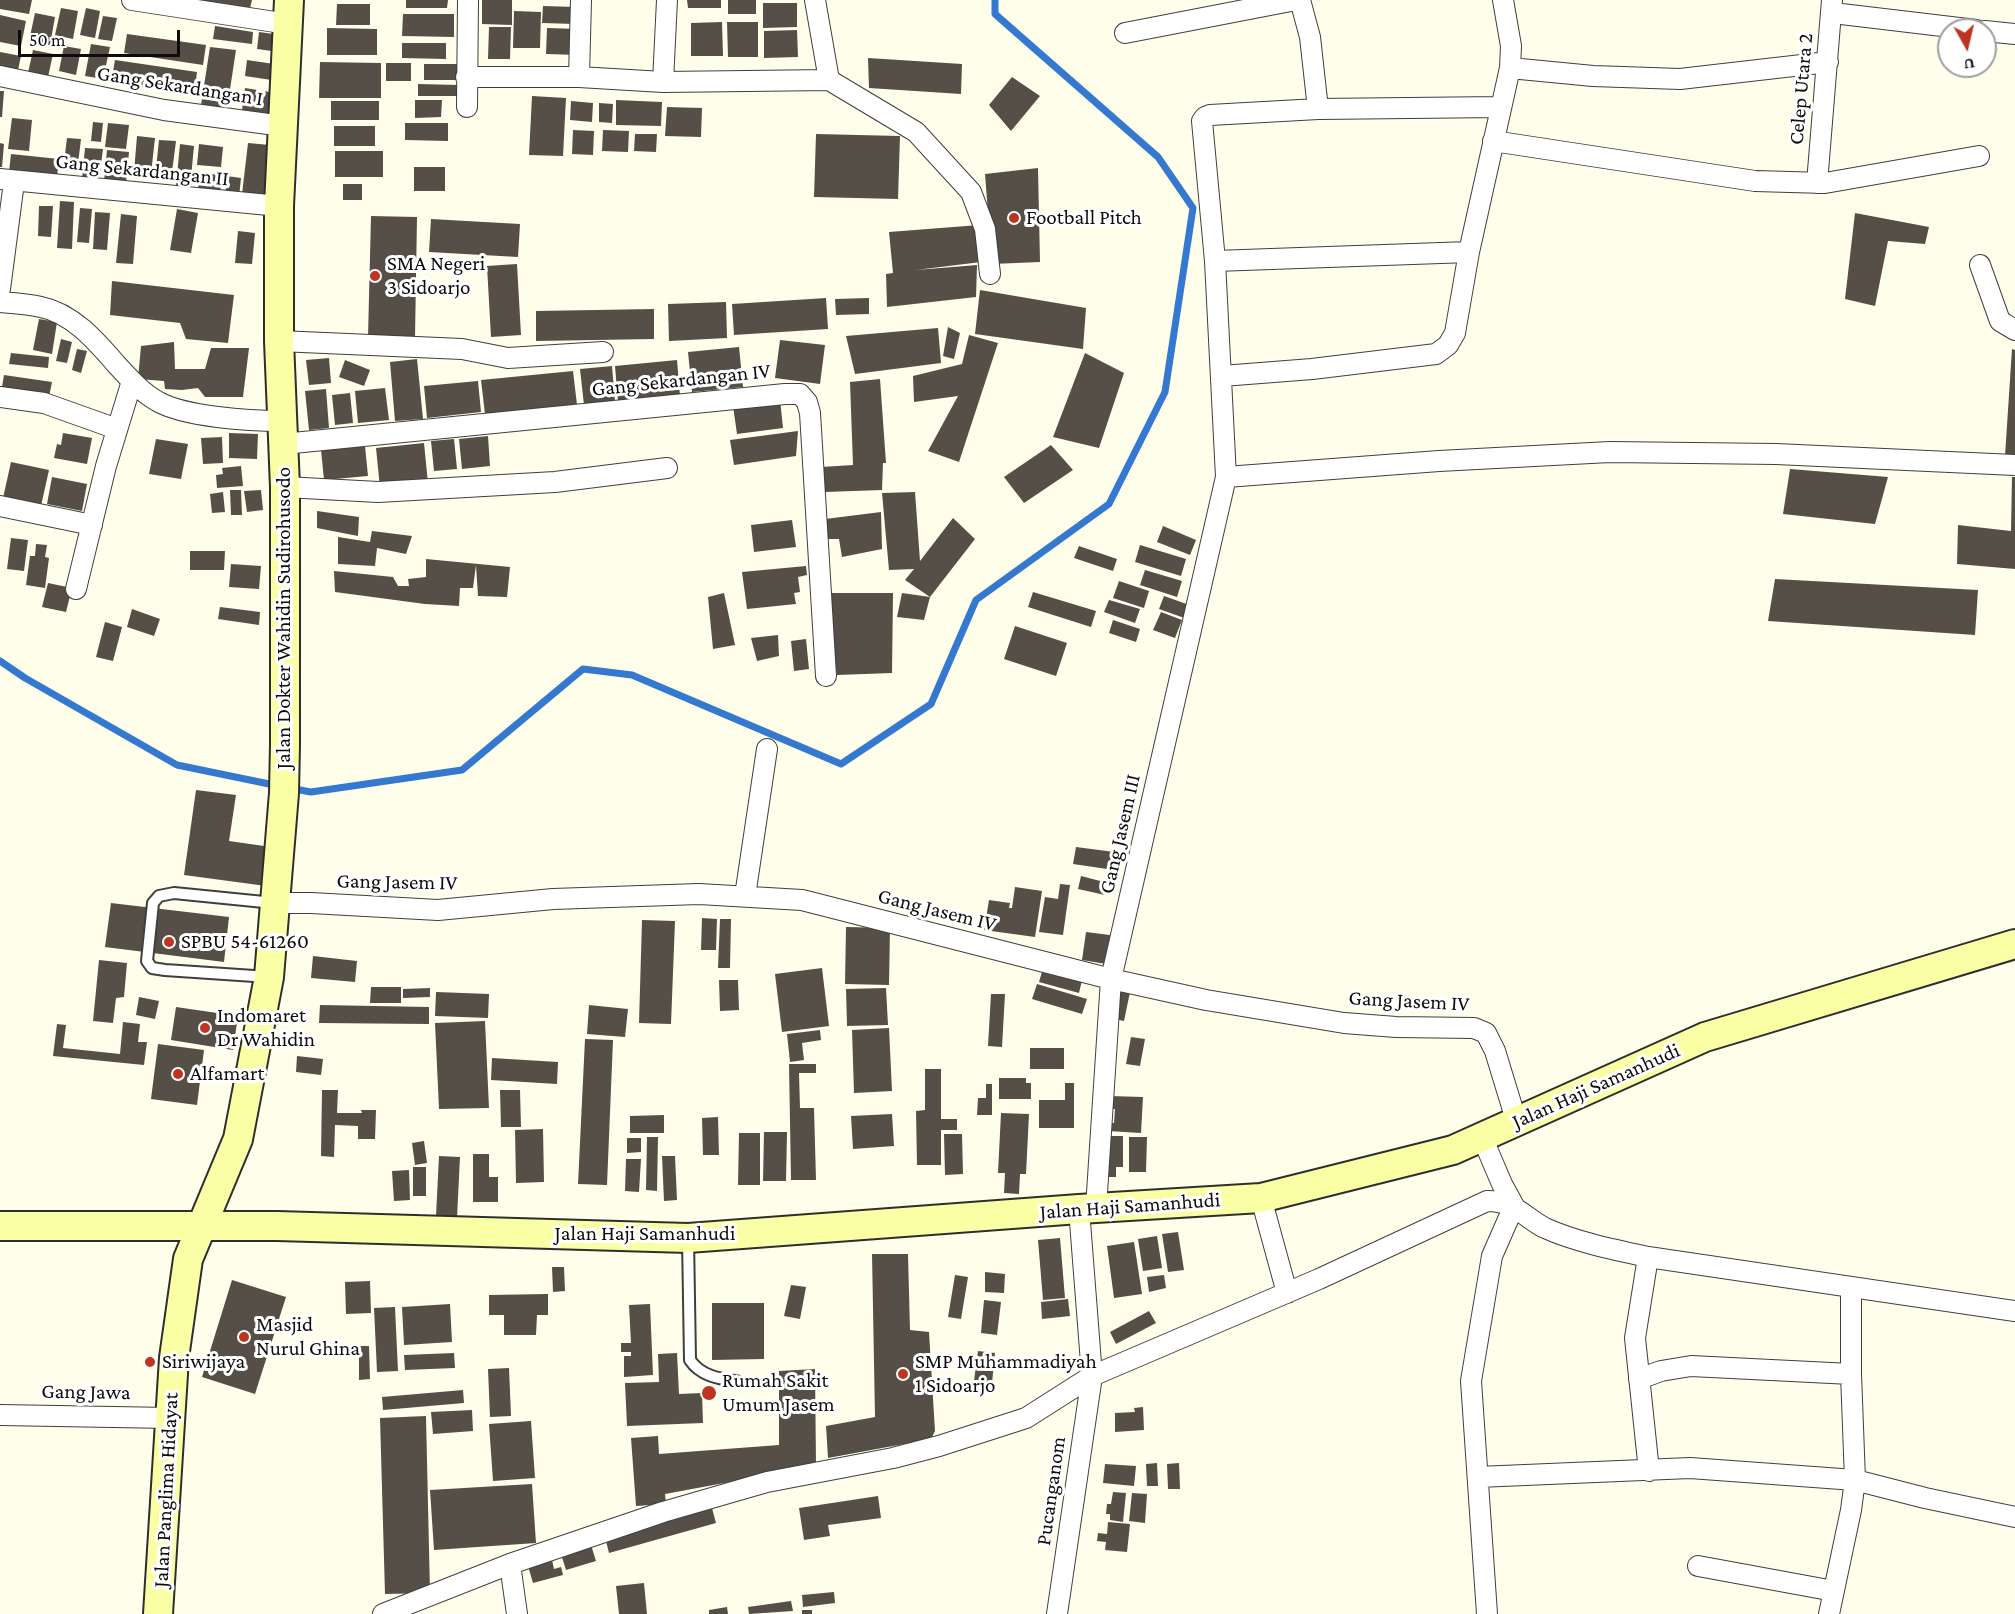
<!DOCTYPE html>
<html>
<head>
<meta charset="utf-8">
<style>
  body { margin:0 }
  #map { position:relative; width:2015px; height:1614px; overflow:hidden; background:#fffeeb; font-family:"Crimson Pro",serif }
  canvas { display:block }
  .north { position:absolute; left:1937px; top:18px; width:60px; height:60px; box-sizing:border-box; background:#fff; border:2px solid #9e9e9e; border-radius:50%; rotate:172deg; font-size:16px; font-weight:700; line-height:24px; text-align:center; color:#0c0c0c }
  .north::after { content:''; display:block; margin:auto; width:21px; height:27px; background:#be3421; clip-path:polygon(50% 0,100% 100%,50% 72%,0 100%) }
  .scale { position:absolute; left:18px; top:30px; width:162px; height:27px; box-sizing:border-box; border:3px solid #0c0c0c; border-top:0; padding-left:8px; font-size:18px; line-height:21px; white-space:nowrap; color:#0c0c0c; -webkit-text-stroke:4px #fff; paint-order:stroke }
</style>
</head>
<body>
<div id="map">
<canvas width="2015" height="1614"></canvas>
<div class="north">U</div>
<div class="scale">50 m</div>
</div>
<script>
const c = document.querySelector('canvas').getContext('2d');
c.lineJoin = 'round';
function stroke(path, color, width, dash) { c.strokeStyle = color; c.lineWidth = width; c.lineCap = dash ? 'butt' : 'round'; c.setLineDash(dash || []); c.stroke(path); }
function paint(path, color) { c.fillStyle = color; c.fill(path, 'evenodd'); }
function write(font, color, halo, rows, align = 'center') {
  c.font = font + ' "Crimson Pro",serif'; c.lineWidth = 6; c.setLineDash([]); c.textBaseline = 'middle'; c.strokeStyle = halo; c.fillStyle = color; for (const [text, x, y, turn = 0] of rows) {
    c.save(); c.translate(x, y); c.rotate((+turn || 0) * Math.PI / 180); c.textAlign = isNaN(turn) ? turn : align; if (halo) c.strokeText(text, 0, 0); c.fillText(text, 0, 0); c.restore();
  }
}
const stream = new Path2D(`
  M0,661l25,17 152,87 102,21
  M289,788l22,4 151,-22 121,-101 49,6 209,89 90,-60 45,-104 133,-96 56,-112 28,-184 -35,-51 -163,-143v-14`);
const building = new Path2D(`
  M0,0h32l-3,14 -29,-5z
  M200,0h52l-2,8z
  M406,0h42l-1,8h-41z
  M482,0h30v25l-30,-1z
  M687,0h34v8h-33z
  M728,0h28v14h-28z
  M763,3h34v24l-34,1z
  M337,4h33v21h-34z
  M543,6l33,1 -1,17 -33,-1z
  M61,8l17,3 -5,28 -18,-4z
  M86,8l14,3 -5,27 -15,-3z
  M514,11l27,1 -1,36h-27z
  M35,13l20,4 -5,28 -21,-4z
  M403,14h51v23l-52,-1z
  M0,15l26,6 -5,25 -21,-4z
  M103,16l14,2 -5,23 -14,-2z
  M722,22l1,34h-32v-33z
  M727,22h31v35h-30z
  M215,26l38,6 -1,12 -39,-5z
  M489,27h22l-1,32h-22z
  M327,28l50,1v26h-50z
  M547,28l32,1 -1,26 -32,-1z
  M797,30l1,27 -34,1v-27z
  M259,32l22,3 -2,17 -22,-3z
  M127,34l79,11 -3,20 -79,-12z
  M402,43h44v16l-44,-1z
  M91,44l19,3 -7,32 -18,-3z
  M64,46l17,3 -5,26 -17,-4z
  M210,47l26,3 -9,59 -26,-4z
  M33,50l20,4 -5,23 -20,-4z
  M0,52l21,4 -3,14 -18,-4z
  M868,58l94,6 -1,30 -92,-6z
  M115,60l82,12 -3,23 -83,-12z
  M247,60l34,5 -3,16 -33,-5z
  M320,62l61,1v35h-62z
  M386,63h25v18h-25z
  M424,64h35v16h-35z
  M1012,77l28,19 -29,35 -22,-26z
  M418,84l41,1 -1,11h-40z
  M245,88l31,5 -3,21 -31,-4z
  M0,91h4l-2,26h-2z
  M532,96l34,2 -3,58 -34,-1z
  M415,100h27l-1,17 -26,1z
  M616,100l46,2 -1,24 -45,-1z
  M331,101h48v19h-48z
  M571,101l22,2 -1,19 -22,-2z
  M599,103l14,1 -1,19 -13,-1z
  M667,107l35,1 -1,29 -36,-1z
  M12,118l20,2 -3,31 -21,-2z
  M93,122l10,1 -2,19 -10,-1z
  M108,123l21,2 -3,24 -21,-2z
  M405,123h43v18l-43,-1z
  M334,126h41v20h-41z
  M573,130l21,1 -1,24 -21,-1z
  M603,130l26,1 -1,21 -26,-1z
  M635,134h22l-1,18 -22,-1z
  M816,134l84,2 -2,63 -84,-2z
  M137,136l18,2 -4,36 -17,-2z
  M67,138l14,1 -4,33 -14,-2z
  M159,140l17,1 -5,39 -16,-2z
  M0,143l4,1 -2,23h-2z
  M248,143l22,2 -5,51 -23,-2z
  M180,144l14,2 -4,42 -14,-2z
  M199,144l24,3 -2,20 -24,-2z
  M85,148l18,1 -4,31 -17,-1z
  M107,150l22,2 -3,31 -22,-2z
  M335,151h48v26h-48z
  M11,154l48,5 -2,18 -48,-5z
  M414,167h31v24h-31z
  M1038,168l2,94 -48,2 -7,-90z
  M199,173l23,2 -2,19 -22,-2z
  M227,176l14,2 -2,19 -14,-2z
  M343,184h19v16h-19z
  M60,201l14,1 -2,47 -15,-1z
  M39,206h14l-2,31 -13,-1z
  M80,208l12,1 -3,34 -12,-1z
  M177,209l21,4 -7,40 -21,-3z
  M95,212l15,1 -3,37 -14,-1z
  M1855,213l74,14 -4,17 -37,-3 -13,65 -30,-7z
  M121,214l16,2 -4,48 -17,-1z
  M371,216l46,1 -2,121 -47,-1z
  M431,219l89,5 -2,33 -89,-5z
  M979,225l2,37 -65,8 61,-5 -1,32 -89,10 -1,-33 7,-1 -4,-41z
  M238,231l17,2 -3,31 -17,-1z
  M517,264l4,71 -30,2 -4,-71z
  M112,281l122,14 -6,48 -42,-4 -6,-16 -70,-8z
  M980,290l106,18 -3,41 -108,-15z
  M826,298l2,31 -94,6 -2,-31z
  M869,298v16l-33,1 -1,-16z
  M726,302l1,36 -58,3 -1,-37z
  M654,309v30l-118,2v-30z
  M39,319l18,3 -5,32 -19,-4z
  M948,327l12,6 -6,26 -11,-3z
  M938,328l3,35 -86,11 -9,-38z
  M969,335l29,8 -39,119 -31,-11 30,-55 -44,6 -1,-26 49,-12z
  M61,339l11,3 -5,21 -11,-2z
  M780,340l45,5 -5,39 -45,-6z
  M174,342l1,27h30l6,-21h38l-6,49h-38l-7,-9 -16,2 -17,-1 -1,-8 -26,-2 3,-33z
  M739,347l4,40 -51,5 -4,-40z
  M77,349l10,2 -6,22 -9,-3z
  M2012,349l3,1v107l-10,-1z
  M11,353l38,4 -1,11 -39,-4z
  M1085,353l39,20 -25,75 -46,-11z
  M329,358l2,25 -22,2 -3,-25z
  M417,359l6,60 -28,2 -5,-59z
  M345,360l25,10 -6,16 -25,-9z
  M677,360l3,36 -62,6 -3,-36z
  M612,366l3,36 -31,3 -4,-36z
  M573,371l4,34 -92,9 -4,-34z
  M4,375l48,7 -3,15 -47,-10z
  M880,379l6,84h-3l-1,27 -57,2 -4,-25 32,-2 -3,-83z
  M478,381l3,31 -54,6 -3,-32z
  M385,388l4,32 -31,3 -3,-32z
  M326,389l3,39 -20,2 -4,-39z
  M350,393l3,30 -18,2 -3,-30z
  M780,399l3,29 -46,6 -4,-28z
  M798,431l-2,25 -62,9 -4,-25z
  M63,433l29,5 -5,26 -33,-6 3,-14 4,1z
  M229,433l29,1 -1,25 -28,-1z
  M488,436l2,30 -28,3 -3,-30z
  M222,437l1,26 -20,1 -2,-26z
  M156,439l32,5 -7,35 -32,-5z
  M454,439l3,30 -23,2 -3,-30z
  M424,443l4,40 -48,5 -4,-40z
  M1051,445l22,25 -49,33 -20,-26z
  M365,446l3,30 -44,4 -3,-30z
  M11,462l38,8 -8,36 -38,-8z
  M241,466l2,20 -26,2 -1,-13 7,-1 -1,-6z
  M1790,469l98,8 -13,47 -92,-10z
  M52,477l35,7 -5,27 -35,-7z
  M2012,477h3v92l-58,-5 1,-39 53,6z
  M230,490h11l1,25h-11z
  M261,490l2,20 -16,2 -3,-21z
  M223,492l2,20 -13,1 -2,-19z
  M915,492l5,69 33,-43 22,21 -45,58 -25,-17 9,-11 -25,1 -7,-77z
  M317,511l42,6 -1,19 -41,-8z
  M881,512l1,37 -40,8 -3,-18h-12l-2,-20z
  M792,520l4,27 -42,5 -3,-27z
  M1163,526l33,14 -6,15 -33,-13z
  M372,531l40,5 -6,18 -29,-6 -2,18 -37,-2v-27l32,5z
  M11,538l17,2 -4,31 -17,-2z
  M36,544l11,1 -2,12 4,1 -4,30 -19,-3 4,-29h5z
  M1140,545l46,14 -5,17 -46,-14z
  M1079,546l38,13 -4,12 -39,-13z
  M190,551h35l-1,19h-34z
  M426,559l84,8 -3,30 -29,-1 -2,-31 -3,23h-13l-1,18 -34,-2 -90,-12 -1,-21 59,6 5,9h11l-1,-7 18,-2z
  M231,564l30,2 -2,23 -30,-2z
  M806,566l1,9 -9,2 2,15 -6,1 2,11 -49,5 -5,-37z
  M1145,570l37,11 -5,16 -37,-12z
  M1775,579l203,11 -3,45 -207,-14z
  M1119,581l30,10 -5,17 -31,-10z
  M48,583l24,5 -6,24 -24,-5z
  M1033,592l63,19 -5,16 -63,-20z
  M724,593l11,52 -22,4 -5,-52z
  M830,593h63l-1,80 -55,2 -8,-48z
  M902,593l28,4 -6,23 -27,-3z
  M1164,596l31,11 -5,13 -31,-11z
  M1109,600l31,9 -5,14 -31,-11z
  M220,607l40,5 -1,13 -41,-6z
  M132,609l28,10 -6,17 -27,-9z
  M1161,612l21,8 -7,18 -22,-8z
  M1113,620l27,9 -4,13 -27,-9z
  M105,622l17,5 -9,34 -17,-4z
  M1015,626l52,17 -11,33 -52,-17z
  M778,635l1,21 -22,5 -6,-23z
  M806,639l3,30 -15,2 -3,-30z
  M196,790l40,5 -7,46 42,6 -5,39 -82,-11z
  M1076,847l46,6 -1,8 -6,-1 -1,10 -41,-6z
  M1081,876l27,7 -3,12 -27,-6z
  M1060,884l10,1 -7,50 -24,-3 6,-35 13,2z
  M1015,887l27,4 -7,46 -51,-7 5,-30 21,3 -1,5h3z
  M111,903l118,14 -5,45 -119,-15z
  M702,918l15,1 -1,31h-15z
  M720,919h11l-1,49h-12z
  M642,920l33,1 -4,103 -32,-1z
  M846,927l44,1 -1,57 -44,-1z
  M1086,932l24,3 -4,29 -24,-4z
  M313,956l44,5 -2,21 -44,-4z
  M99,960l28,3 -3,34 -8,1 -3,25 -20,-2z
  M1044,965l39,11 -4,17 -40,-11z
  M822,968l7,58 -47,6 -7,-58z
  M719,980h19l1,30 -19,1z
  M1037,984l50,15 -5,15 -50,-15z
  M371,987h30v16h-31z
  M430,988v9l-27,1v-9z
  M886,988l2,37 -41,1 -1,-37z
  M1121,990l9,2 -6,29 -9,-2z
  M436,992l53,2 -1,24 -53,-2z
  M991,994h14l-3,53 -14,-1z
  M139,997l20,4 -4,18 -19,-4z
  M320,1005l109,2v17l-110,-1z
  M589,1005l39,4 -3,28 -38,-3z
  M176,1007l62,9 -5,34 -62,-10z
  M485,1021l4,87 -50,1 -4,-86z
  M123,1022l17,2 -2,18h9l-3,23 -91,-9 4,-32 9,1 -3,23 57,6z
  M889,1028l3,63 -38,2 -2,-63z
  M820,1030l1,10 -19,3 2,17 -14,2 -3,-28z
  M1131,1037l14,2 -5,27 -14,-2z
  M585,1039l28,1 -6,145 -29,-1z
  M158,1044l46,6 -7,55 -46,-6z
  M1030,1048h34v21h-34z
  M297,1056l26,3 -2,16 -25,-3z
  M492,1058l66,4 -1,22 -66,-4z
  M789,1064h27v9h-17l1,35h14l2,72h-25z
  M925,1069h16v50h16v11h-16v35h-24l-1,-54 9,-1z
  M999,1078h27v5h5v16h-32z
  M1065,1083h9v45h-35v-28h26z
  M986,1084h6v31h-15l1,-17h8z
  M322,1090h16l-1,23h25l-1,-3h15l-1,29h-17v-13l-23,-1 -1,32 -13,-1z
  M500,1090h20l1,37h-20z
  M1110,1096l33,1 -2,36 -33,-2 1,-8h5l1,-14h-6z
  M1001,1113l28,1 -3,60h-6l-1,20 -15,-1 1,-20h-7z
  M892,1114l2,32 -41,3 -2,-33z
  M664,1115v18h-34v-17z
  M718,1117l1,38h-16l-1,-37z
  M543,1129l1,53 -28,1 -1,-53z
  M764,1132h23l-1,49h-23z
  M739,1133h21v52h-22z
  M944,1134h18l1,40 -18,1z
  M1108,1136h15v31h-7v10h-8z
  M647,1137h11l-1,54 -11,-1z
  M1129,1137h18l-1,35h-17z
  M627,1138h14v14l-14,1z
  M424,1141l3,22 -12,2 -3,-22z
  M473,1154h16v23h9v25h-25z
  M439,1156l21,1 -3,61 -21,-2z
  M662,1156h13l2,44 -13,1z
  M626,1159h15l-2,33 -14,-1z
  M413,1167h13v29h-13z
  M409,1170l1,30 -16,1 -2,-30z
  M1178,1232l6,38 -16,2 -6,-38z
  M1157,1236l5,32 -19,3 -5,-32z
  M1060,1238l5,60 -22,2 -5,-60z
  M1134,1242l8,52 -28,4 -7,-52z
  M872,1254h36l2,76 19,2 6,99 -4,8 -103,19 -2,-32 49,-9z
  M552,1267h12l1,24 -12,1z
  M985,1272l20,2 -1,19 -19,-1z
  M955,1275l13,2 -7,42 -13,-2z
  M1164,1275l2,13 -17,4 -2,-15z
  M232,1280l54,17 -31,97 -53,-17z
  M370,1281l1,32 -25,1 -1,-32z
  M791,1285l15,2 -6,32 -16,-3z
  M548,1294v21h-11l-1,20h-32v-20h-15v-20z
  M1068,1299l2,17 -28,3 -1,-17z
  M984,1300l17,2 -4,33 -16,-2z
  M712,1303h52v56l-52,1z
  M450,1304l2,38 -48,3 -2,-38z
  M650,1304l3,71 -29,2v-21h7v-4h-10v-9h10l-2,-38z
  M395,1307l3,64 -21,1 -3,-64z
  M1149,1311l7,12 -40,21 -6,-12z
  M359,1346h10l1,33 -11,1z
  M978,1351l17,2 -3,30 -18,-2z
  M454,1353l1,15 -50,2 -1,-15z
  M677,1353l2,41 23,-1 1,30 -76,3 -2,-43 34,-1 -1,-28z
  M509,1368l2,48 -21,1 -2,-48z
  M815,1369l1,97 -151,28 1,10 -30,2 -5,-68 27,-2 1,18 120,-9v-74z
  M463,1390l1,13 -81,7 -1,-13z
  M1143,1407l1,23 -29,2v-19l20,-1 -1,-4z
  M472,1410l1,21 -40,3 -2,-22z
  M426,1416l4,177 -45,1 -5,-176z
  M531,1421l4,57 -42,3 -4,-57z
  M1157,1463l1,23h-11l-1,-22z
  M1179,1463l1,26h-12l-1,-25z
  M1105,1464l31,2 -2,20 -31,-3z
  M532,1484l4,59 -102,7 -4,-60z
  M1113,1492l13,1 -3,29 -13,-2v-6h-4l1,-10h4z
  M1132,1493l15,1 -2,29 -16,-2z
  M878,1496l3,22 -53,7 2,11 -26,4 -5,-32z
  M712,1508l4,15 -107,30 -4,-16z
  M1108,1522l22,2 -3,28 -22,-2 1,-8 -9,-1 1,-8 9,1z
  M591,1545l5,16 -30,9 -5,-16z
  M552,1560l2,9 7,-2 2,8 -30,8 -5,-17z
  M644,1583l3,31h-28l-3,-28z
  M834,1592l1,11 -32,4 -1,-12z
  M791,1601l2,10 -44,3 -1,-7z
  M727,1607l1,7h-19v-4z
  M802,1610h10v4h-10z`);
const lane = new Path2D(`
  M269,977l-104,-7 -13,-2 -5,-7 6,-58 6,-7 15,-3 100,10
  M688,1238l2,122c11,17 32,19 50,22`);
const street = new Path2D(`
  M132,0l156,24
  M815,0l14,80
  M1300,0l10,37 8,72
  M1833,13l143,17
  M1985,31l30,3
  M1125,33l171,-33
  M1510,68l83,8 87,3 148,-17
  M0,76l164,34 119,16
  M466,77h113l84,5 166,-2 87,52 55,60 14,37 5,45
  M579,77l2,-77
  M663,82l4,-82
  M467,107l1,-107
  M1493,141l262,40 70,2 154,-27
  M0,179l279,27
  M1817,183l15,-183
  M1215,261l254,-9
  M1980,265l20,56 15,9
  M0,289l14,-107
  M0,302c13,1 28,2 41,5 31,6 55,34 75,57 12,13 25,28 41,37 27,16 93,20 125,20
  M279,341l183,8 46,9 95,-6
  M1222,376l90,-7 124,-15 12,-9 7,-12 14,-81 41,-184 1,-22 -8,-46
  M0,397l44,6 73,26
  M283,444l502,-50h15l7,8 3,11 16,263
  M1226,477l213,-16 171,-9 166,2 239,11
  M285,487l93,5 177,-10 112,-14
  M0,506l92,19
  M76,589l30,-123 26,-85
  M745,896l22,-147
  M275,903h36l127,7 115,-11 146,-5 103,6 309,79 95,21 138,23 52,4 78,1 12,5 9,18 22,72
  M1482,1137l20,47 12,22
  M1261,1198l26,95
  M1096,1208l15,-229 115,-502 -11,-216 -13,-140 3,-4 5,-2 108,-6 182,-2
  M1648,1257l-13,81 14,133
  M1639,1379l22,-8 30,-5 160,8
  M0,1415l170,3
  M1478,1477l212,-9 165,12 70,18 90,19
  M510,1564l7,50
  M1698,1566l136,25
  M383,1614l127,-50 153,-52 104,-30 126,-24 46,-12 87,-28 66,-42 227,-97 168,-78c29,0 36,16 58,27 31,14 70,22 103,29l367,54
  M1057,1614l35,-238 -13,-167
  M1487,1614l-16,-233 21,-125 22,-50
  M1829,1614l22,-104 4,-30 -4,-106v-87`);
const secondary = new Path2D(`
  M0,1226h277l411,12 391,-29 182,-11 192,-48 252,-113 310,-93
  M158,1614l16,-256 14,-99 50,-120 31,-162 6,-74 9,-110 1,-49v-257l-6,-146v-135l10,-206`);
const markers = [
  [1014,218,6,"#be3421"],
  [375,276,6,"#be3421"],
  [169,942,6,"#be3421"],
  [205,1028,6,"#be3421"],
  [178,1074,6,"#be3421"],
  [244,1337,6,"#be3421"],
  [150,1362,6,"#be3421"],
  [903,1374,6,"#be3421"],
  [709,1393,8,"#be3421"]
];
const streetNames = [
  ["Gang Sekardangan I",180,86,9],
  ["Celep Utara 2",1801,89,-85],
  ["Gang Sekardangan II",142,170,6],
  ["Gang Sekardangan IV",681,380,-6],
  ["Jalan Dokter Wahidin Sudirohusodo",284,618,-90],
  ["Gang Jasem III",1120,834,-77],
  ["Gang Jasem IV",397,882,1],
  ["Gang Jasem IV",937,910,14],
  ["Gang Jasem IV",1409,1001,3],
  ["Jalan Haji Samanhudi",1596,1086,-24],
  ["Jalan Haji Samanhudi",1130,1206,-4],
  ["Jalan Haji Samanhudi",645,1234],
  ["Gang Jawa",86,1392,1],
  ["Jalan Panglima Hidayat",166,1490,-87],
  ["Pucanganom",1051,1491,-82]
];
const poiNames = [
  ["Football Pitch",1026,218],
  ["SMA Negeri",387,264],
  ["3 Sidoarjo",387,288],
  ["SPBU 54-61260",181,942],
  ["Indomaret",217,1016],
  ["Dr Wahidin",217,1040],
  ["Alfamart",190,1074],
  ["Masjid",256,1325],
  ["Nurul Ghina",256,1349],
  ["Siriwijaya",162,1362],
  ["SMP Muhammadiyah",915,1362],
  ["1 Sidoarjo",915,1386],
  ["Rumah Sakit",722,1381],
  ["Umum Jasem",722,1405]
];
stroke(stream, '#3478d0', 7);
paint(building, '#554f48');
stroke(lane, '#3f3f3f', 14);
stroke(street, '#3f3f3f', 22);
stroke(secondary, '#2e2e2e', 32);
stroke(lane, '#fff', 10);
stroke(street, '#fff', 20);
stroke(secondary, '#faffa6', 28);
for (const [x, y, r, color] of markers) { const dot = new Path2D(); dot.arc(x, y, r, 0, 2 * Math.PI); c.fillStyle = color; c.fill(dot); stroke(dot, '#fff', 2); }
write('21px', '#0c0c0c', '#fff', streetNames);
write('21px', '#0c0c0c', '#fff', poiNames, 'left');
</script>
</body>
</html>
